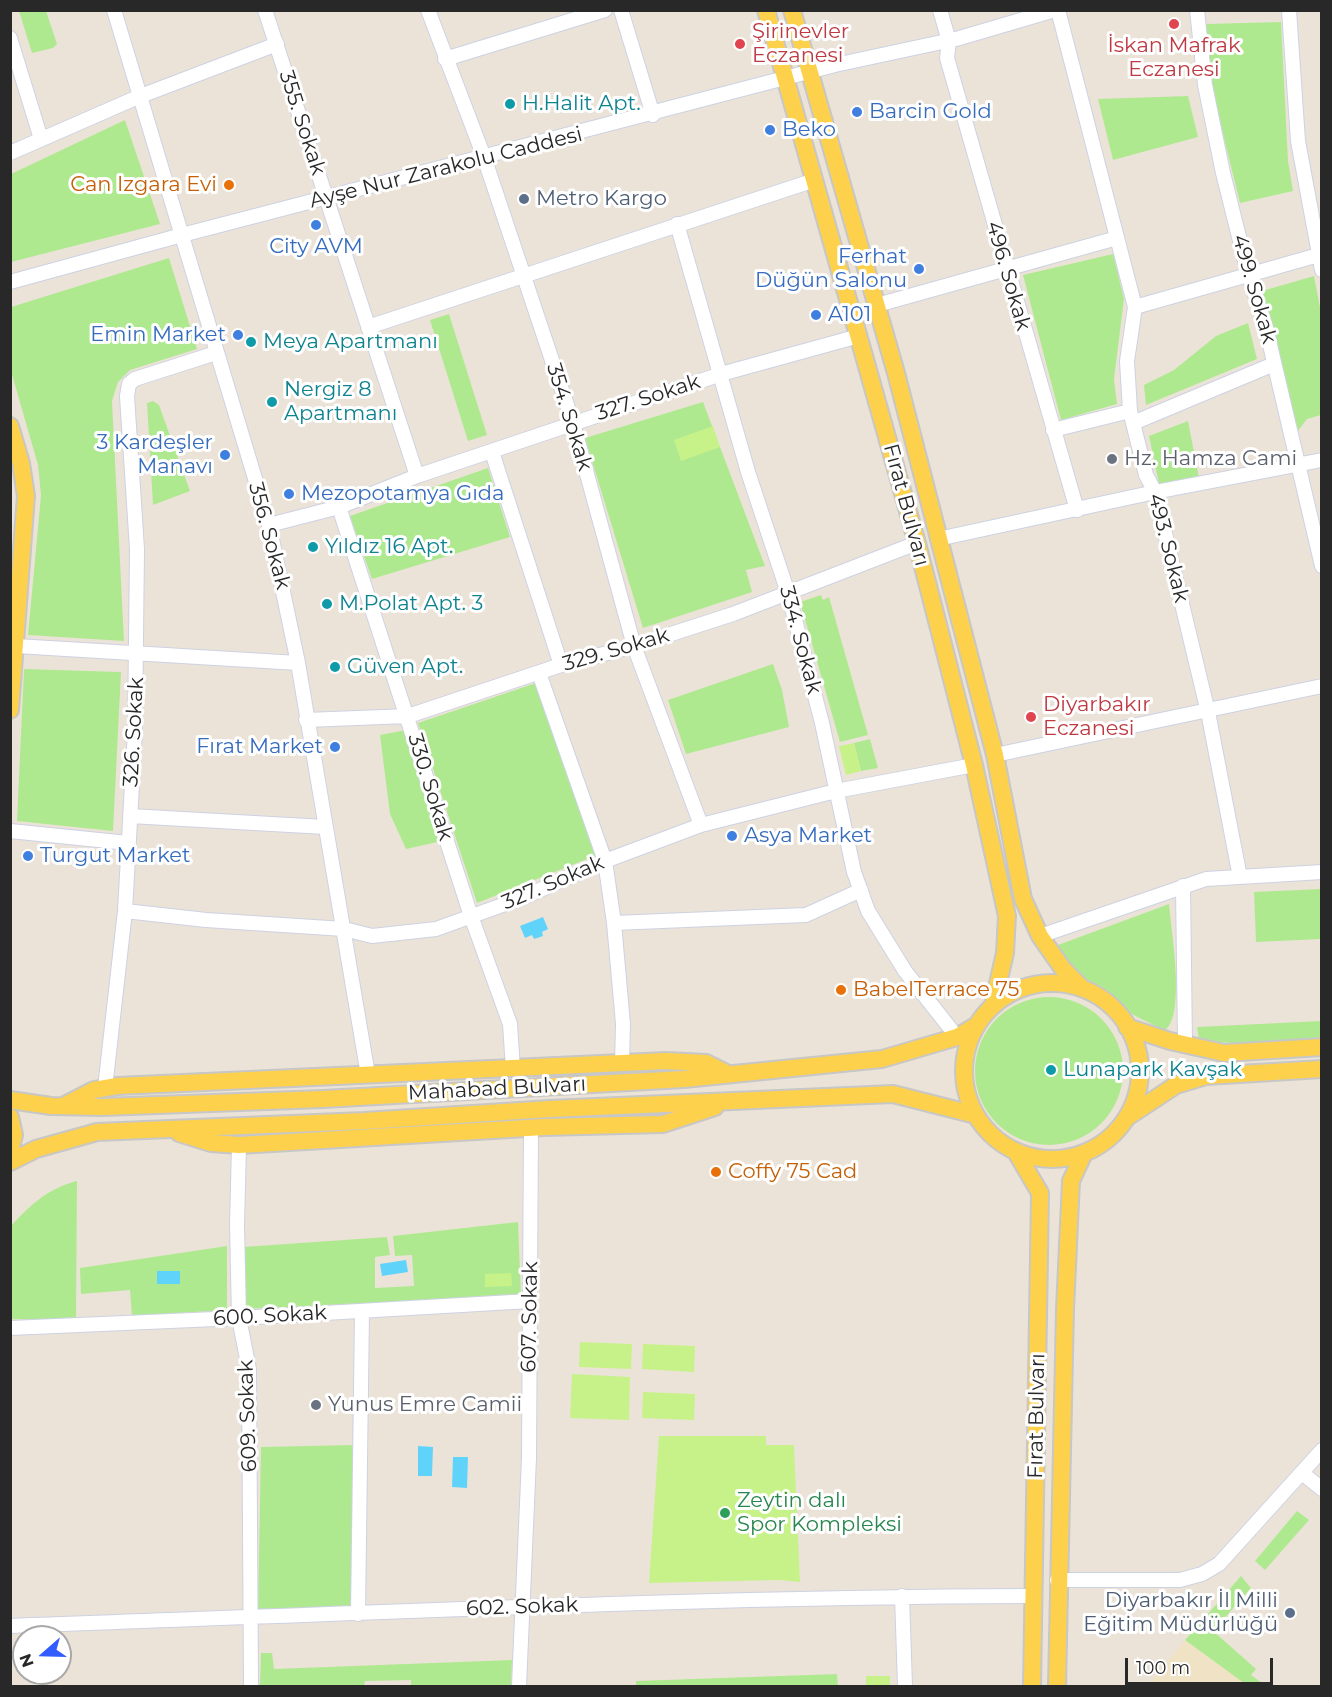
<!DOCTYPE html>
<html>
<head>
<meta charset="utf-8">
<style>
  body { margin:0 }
  #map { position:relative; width:1332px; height:1697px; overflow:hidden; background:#ece3d8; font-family:Montserrat,sans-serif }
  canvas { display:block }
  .frame { position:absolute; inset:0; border:12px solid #282828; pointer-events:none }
  .north { position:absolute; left:12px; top:1625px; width:60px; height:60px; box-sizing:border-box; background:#fff; border:2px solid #a9a9a9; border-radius:50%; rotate:250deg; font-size:16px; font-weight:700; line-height:24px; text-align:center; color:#282828 }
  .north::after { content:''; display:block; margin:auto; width:21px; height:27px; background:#325cff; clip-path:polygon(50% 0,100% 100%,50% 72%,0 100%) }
  .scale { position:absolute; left:1125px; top:1658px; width:148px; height:27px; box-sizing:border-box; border:3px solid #282828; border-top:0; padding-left:8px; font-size:18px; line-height:21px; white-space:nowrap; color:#282828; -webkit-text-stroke:4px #fff; paint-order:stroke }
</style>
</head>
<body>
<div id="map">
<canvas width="1332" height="1697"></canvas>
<div class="frame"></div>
<div class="north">N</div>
<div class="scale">100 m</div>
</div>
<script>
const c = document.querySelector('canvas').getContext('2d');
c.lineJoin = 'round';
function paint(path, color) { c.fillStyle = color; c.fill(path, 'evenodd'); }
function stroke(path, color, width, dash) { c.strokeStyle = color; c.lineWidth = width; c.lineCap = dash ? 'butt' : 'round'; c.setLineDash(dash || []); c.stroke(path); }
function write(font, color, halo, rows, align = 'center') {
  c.font = font + ' Montserrat,sans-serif'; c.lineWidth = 6; c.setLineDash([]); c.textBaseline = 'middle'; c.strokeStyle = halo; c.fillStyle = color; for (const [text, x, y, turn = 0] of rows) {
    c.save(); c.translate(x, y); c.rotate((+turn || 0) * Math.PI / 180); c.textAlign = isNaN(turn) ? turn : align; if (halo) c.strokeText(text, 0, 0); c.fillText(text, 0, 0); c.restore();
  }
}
const education = new Path2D(`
  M1185,1640l63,46h-101z`);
const green = new Path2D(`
  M19,11h27l11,33 -4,4 -21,5z
  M1281,22l7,139 5,30 -53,12 -31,-126 -3,-53z
  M1188,96l10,41 -85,23 -15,-61z
  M125,120l35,104 -149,38v-88z
  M1113,254l11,45 -10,80 3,25 -56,16 -38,-145z
  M169,258l28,91 -67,21 -12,12 -6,19 12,240 -96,-6 13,-140 -3,-30 -27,-94v-64z
  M1314,276l7,37v102l-14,4 -10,13 -35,-141z
  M449,314l38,121 -19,6 -38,-121z
  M1248,323l9,36 -111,46 -2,-20 30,-15 42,-34z
  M153,401l6,4 31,86 -37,14 -6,-102z
  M703,402l62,164 -19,4 6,22 -109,36 -58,-190z
  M1188,421l11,57 -40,6 -10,-48z
  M488,468l22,69 -138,42 -22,-63z
  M821,595l2,5 6,-3 39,138 -28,7 -40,-140z
  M773,664l9,26 7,37 -103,27 -18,-54z
  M24,669l97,3 -8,159 -96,-10z
  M536,683l61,172 -120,48 -59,-180z
  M406,730l36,111 -36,8 -16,-35 -10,-79z
  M870,739l8,29 -17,3 -7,-28z
  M1321,889v50l-65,3 -2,-50z
  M1169,904c2,25 17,112 -4,126 -39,-16 -87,-46 -107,-85z
  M975 1071a74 74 0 1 1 148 0a74 74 0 1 1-148 0Z
  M1321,1021v16c-40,5 -82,10 -122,2l-2,-12z
  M77,1181l-1,139 -65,-1 1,-94c19,-21 37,-37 65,-44z
  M518,1222l3,74 -278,13v-62l144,-10 3,18 -15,2v31l39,-2 -2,-31 -17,1 -2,-20z
  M227,1246v64l-95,6 -2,-26 -49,4 -1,-26z
  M355,1445l-4,163 -93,1 3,-162z
  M1297,1511l12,9 -44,50 -10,-9z
  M1241,1576l10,12 -38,43 43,38 -5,6 15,11h-18l-63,-46z
  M261,1653h11l2,16 238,-9 -1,26h-100v-6l-46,1 -1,5h-104z
  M837,1674l1,12h-202v-5z`);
const pitch = new Path2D(`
  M713,426l7,21 -39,14 -7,-21z
  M854,743l7,28 -15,4 -7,-29z
  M511,1273l1,13 -27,1v-13z
  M580,1342l52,2 -1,25 -52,-2z
  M643,1344l52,2 -1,26 -52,-3z
  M572,1374l58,3 -1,43 -59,-2z
  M643,1392l52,2 -1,26 -52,-2z
  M659,1436h107v9h28l6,137 -21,-2 -130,3z
  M890,1676v10h-24v-10z`);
const water = new Path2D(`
  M543,917l5,12 -6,3 1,4 -9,3 -2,-4 -7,3 -5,-12z
  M406,1260l2,12 -26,4 -2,-12z
  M157,1271h23v13h-23z
  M418,1446l15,1 -1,29h-14z
  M453,1457h15l-1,31 -15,-1z`);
const minor = new Path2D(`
  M114,10l155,515 29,138 70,412
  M265,10l152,466
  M428,10l56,147 89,266 61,223 67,179
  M621,10l32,105
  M940,10l9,31 -2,17 130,452
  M1058,10l77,297 -8,54 3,50 16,64 9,17 53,220 32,165
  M1197,10l8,75 18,88 25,100 18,55 56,238
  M1289,10l9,131 24,129
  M10,38l31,101
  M445,59l160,-49
  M10,153l128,-56 139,-53
  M677,224l71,248 40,121 34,130 32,149 14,39 37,60 52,66
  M10,282l172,-47 653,-170 121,-26 99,-29
  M877,305l240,-67
  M1135,307l187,-53
  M368,327l447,-147
  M1133,423l141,-59
  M1053,430l77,-19
  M492,452l69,213
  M339,507l132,409 39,108 3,45
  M269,525l70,-18 78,-31 304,-102 138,-38
  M938,539l217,-47 167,-32
  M16,646l282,17
  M539,673l66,188 9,62 9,101 -1,40
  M306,720l102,-4 153,-51 73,-19 99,-32 184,-71
  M995,755l327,-69
  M130,816l195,11
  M10,831l118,12
  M1183,886l2,158
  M125,911l81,9 138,9 28,7 64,-7 86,-31 83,-37 96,-36 135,-34 138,-26
  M614,923l192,-8 55,-25
  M1040,936l166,-57 116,-7
  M105,1088l20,-177 10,-180 2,-182 -10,-153 2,-12 6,-5 81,-26
  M239,1145l-2,80 2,93 10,51 2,317
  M10,1328l229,-10 291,-17
  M1302,1473l20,16
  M1057,1580h123l22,-6 17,-10 103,-114
  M902,1596l3,90
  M358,1614l4,-302
  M10,1626c341,-12 682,-29 1023,-30
  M519,1686l10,-228 2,-330`);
const major = new Path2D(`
  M766,10l151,533 57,222 33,151 -2,37 -12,52
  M792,10l104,363 99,382 28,144 17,37 23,33 20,20
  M10,426l11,37 5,33 -16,214
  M964 1071a88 88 0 1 1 176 0a88 88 0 1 1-176 0Z
  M1127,1027l43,14 54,12 98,-6
  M10,1100l41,6 51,1 221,-8 361,-20 198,-20 75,-22 20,-12
  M65,1105l29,-15 23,-4 549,-25 40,2 22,11
  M10,1117l4,18 -4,16
  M1126,1118l50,-33 30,-9 116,-7
  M179,1133l32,10 28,2 305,-18 119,-3 52,-17
  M1016,1152l24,41 -8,493
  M10,1162l26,-13 61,-17 267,-11 186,-12 343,-15 83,21
  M1057,1686l8,-377 6,-128 13,-28`);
const markers = [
  [1174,24,6,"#e0444e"],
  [740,44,6,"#e0444e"],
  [510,104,6,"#0f9aa8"],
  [857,112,6,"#3f7fe0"],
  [770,130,6,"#3f7fe0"],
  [229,185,6,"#e8710a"],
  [524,199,6,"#5c6f8a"],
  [316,225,6,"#3f7fe0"],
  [919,269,6,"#3f7fe0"],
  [816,315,6,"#3f7fe0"],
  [238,335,6,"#3f7fe0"],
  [251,342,6,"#0f9aa8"],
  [272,402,6,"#0f9aa8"],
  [225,455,6,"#3f7fe0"],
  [1112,459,6,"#6b7280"],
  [289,494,6,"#3f7fe0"],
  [313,547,6,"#0f9aa8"],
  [327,604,6,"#0f9aa8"],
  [335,667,6,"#0f9aa8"],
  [1031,717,6,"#e0444e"],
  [335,747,6,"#3f7fe0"],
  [732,836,6,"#3f7fe0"],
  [28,856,6,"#3f7fe0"],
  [841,990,6,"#e8710a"],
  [1051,1070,6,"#0f9aa8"],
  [716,1172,6,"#e8710a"],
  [316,1405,6,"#6b7280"],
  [725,1513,6,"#2e9e5b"],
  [1290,1613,6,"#5c6f8a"]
];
const healthNames = [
  ["Şirinevler",752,32],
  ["Eczanesi",752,56],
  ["İskan Mafrak",1174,46,"center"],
  ["Eczanesi",1174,70,"center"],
  ["Diyarbakır",1043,705],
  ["Eczanesi",1043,729]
];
const cultureNames = [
  ["H.Halit Apt.",522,104],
  ["Meya Apartmanı",263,342],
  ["Nergiz 8",284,390],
  ["Apartmanı",284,414],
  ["Yıldız 16 Apt.",325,547],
  ["M.Polat Apt. 3",339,604],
  ["Güven Apt.",347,667],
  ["Lunapark Kavşak",1063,1070]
];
const shopNames = [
  ["Barcin Gold",869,112],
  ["Beko",782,130],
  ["City AVM",316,247,"center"],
  ["Ferhat",907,257,"right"],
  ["Düğün Salonu",907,281,"right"],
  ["A101",828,315],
  ["Emin Market",226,335,"right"],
  ["3 Kardeşler",213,443,"right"],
  ["Manavı",213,467,"right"],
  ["Mezopotamya Gıda",301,494],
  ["Fırat Market",323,747,"right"],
  ["Asya Market",744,836],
  ["Turgut Market",40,856]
];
const streetNames = [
  ["355. Sokak",302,123,72],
  ["Ayşe Nur Zarakolu Caddesi",446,168,-14],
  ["496. Sokak",1008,276,74],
  ["499. Sokak",1254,289,74],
  ["327. Sokak",648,398,-18],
  ["354. Sokak",569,417,73],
  ["Fırat Bulvarı",906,505,75],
  ["356. Sokak",269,536,75],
  ["493. Sokak",1168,548,76],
  ["334. Sokak",800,640,75],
  ["329. Sokak",616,650,-16],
  ["326. Sokak",134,732,-87],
  ["330. Sokak",430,787,73],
  ["327. Sokak",553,883,-23],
  ["Mahabad Bulvarı",497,1089,-3],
  ["600. Sokak",270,1316,-3],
  ["607. Sokak",530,1317,-89],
  ["609. Sokak",248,1416,-92],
  ["Fırat Bulvarı",1037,1416,-89],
  ["602. Sokak",522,1607,-2]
];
const foodNames = [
  ["Can Izgara Evi",217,185,"right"],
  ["BabelTerrace 75",853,990],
  ["Coffy 75 Cad",728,1172]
];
const serviceNames = [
  ["Metro Kargo",536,199],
  ["Diyarbakır İl Milli",1278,1601,"right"],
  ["Eğitim Müdürlüğü",1278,1625,"right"]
];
const worshipNames = [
  ["Hz. Hamza Cami",1124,459],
  ["Yunus Emre Camii",328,1405]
];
const leisureNames = [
  ["Zeytin dalı",737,1501],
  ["Spor Kompleksi",737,1525]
];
paint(education, '#f0e2c5');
paint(green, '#afe98f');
paint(pitch, '#c7f289');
paint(water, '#60d3fa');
stroke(minor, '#cdd2e3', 16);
stroke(major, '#c7c7c7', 20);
stroke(minor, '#fff', 14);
stroke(major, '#fed14c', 16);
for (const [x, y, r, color] of markers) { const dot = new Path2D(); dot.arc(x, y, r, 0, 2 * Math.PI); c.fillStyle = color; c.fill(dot); stroke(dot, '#fff', 2); }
write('21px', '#be3a42', '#fff', healthNames, 'left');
write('21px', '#0d838f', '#fff', cultureNames, 'left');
write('21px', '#366cbe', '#fff', shopNames, 'left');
write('21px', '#282828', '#fff', streetNames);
write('21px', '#c56008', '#fff', foodNames, 'left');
write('21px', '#4e5e75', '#fff', serviceNames, 'left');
write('21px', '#5b616d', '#fff', worshipNames, 'left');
write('21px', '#27864d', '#fff', leisureNames, 'left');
</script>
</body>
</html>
